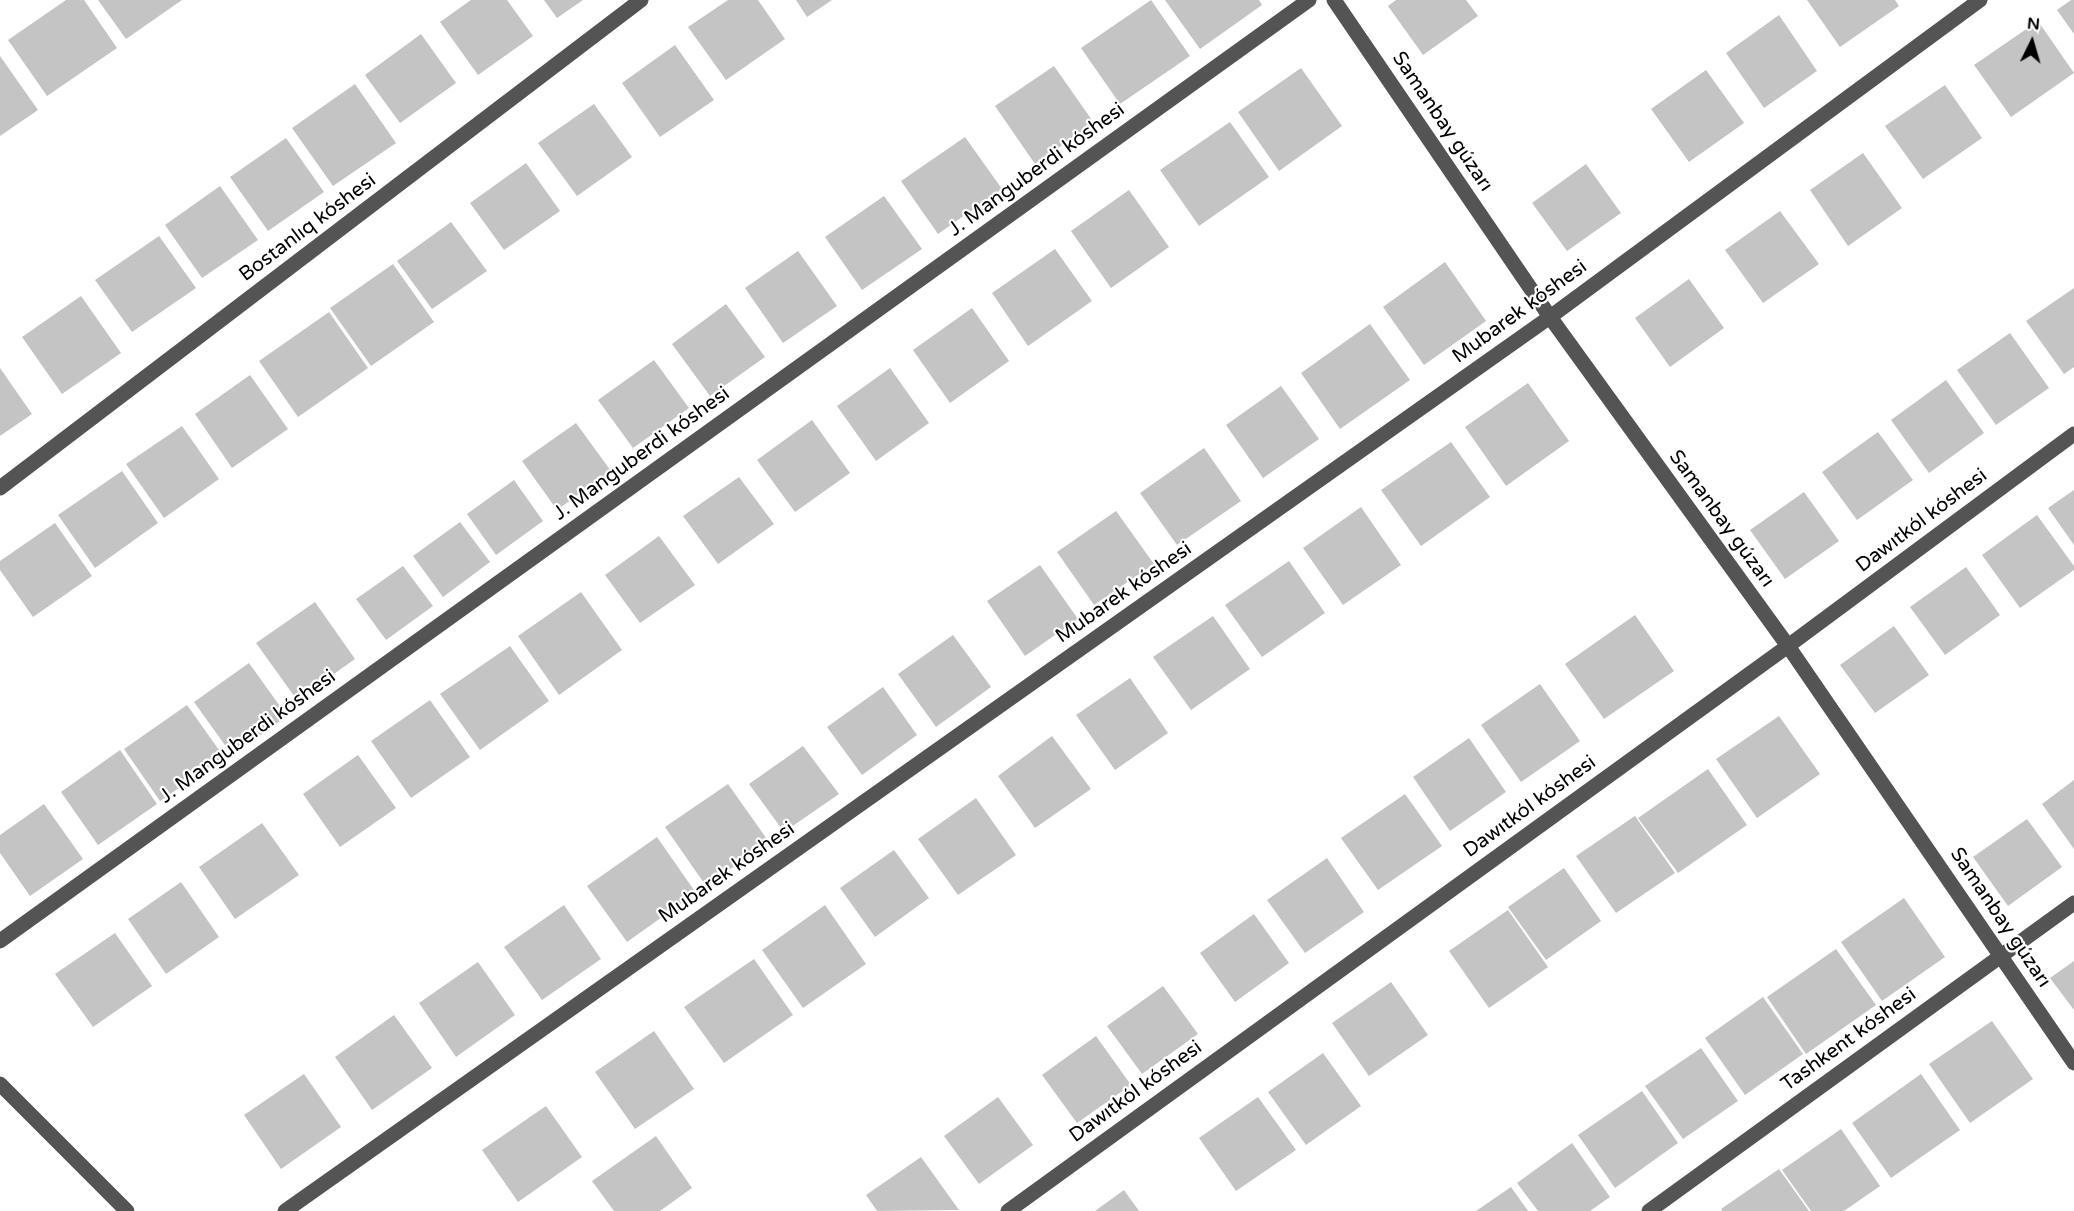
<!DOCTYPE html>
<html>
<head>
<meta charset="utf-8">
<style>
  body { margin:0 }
  #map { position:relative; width:2074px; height:1211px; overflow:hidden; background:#fff; font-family:"Varela Round",sans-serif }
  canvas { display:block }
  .north { position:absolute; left:2002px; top:12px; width:60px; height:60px; -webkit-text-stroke:4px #fff; paint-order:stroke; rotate:5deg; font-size:16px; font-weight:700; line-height:24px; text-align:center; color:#000 }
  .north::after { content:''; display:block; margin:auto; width:21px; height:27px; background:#000; clip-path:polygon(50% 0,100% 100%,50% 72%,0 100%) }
</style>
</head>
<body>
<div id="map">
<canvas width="2074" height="1211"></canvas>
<div class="north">N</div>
</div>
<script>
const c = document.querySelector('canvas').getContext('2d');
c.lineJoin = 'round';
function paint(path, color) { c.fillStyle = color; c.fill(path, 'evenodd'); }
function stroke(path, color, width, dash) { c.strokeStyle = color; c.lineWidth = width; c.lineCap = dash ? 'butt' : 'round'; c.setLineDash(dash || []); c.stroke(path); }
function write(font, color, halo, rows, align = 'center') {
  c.font = font + ' "Varela Round",sans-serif'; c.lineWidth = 4.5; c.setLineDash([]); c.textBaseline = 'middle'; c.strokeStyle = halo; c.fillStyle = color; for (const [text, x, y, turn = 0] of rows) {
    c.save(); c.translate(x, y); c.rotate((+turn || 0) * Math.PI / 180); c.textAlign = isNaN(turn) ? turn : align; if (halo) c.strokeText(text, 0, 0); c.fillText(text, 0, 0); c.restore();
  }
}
const building = new Path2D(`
  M66,0h18l33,48 -70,48 -39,-56z
  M98,0h84l-56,39z
  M471,0h36l26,36 -55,39 -38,-53z
  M544,0h39l-26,18z
  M728,0h30l27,39 -59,41 -38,-53z
  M796,0h36l-25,17z
  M1151,0l39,56 -70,48 -39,-56z
  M1165,0h94l3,5 -62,44z
  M1396,0h70l12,16 -55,39 -35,-49z
  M1807,0h88l4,6 -59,41z
  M2071,0h3v34l-17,-24z
  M1779,15l38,56 -53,37 -38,-55z
  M2038,21l36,52 -63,44 -37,-52z
  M421,34l35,49 -56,40 -35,-48z
  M675,45l39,55 -54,37 -38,-54z
  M0,56l38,54 -38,26z
  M1054,66l40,57 -59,41 -40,-58z
  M1301,68l41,58 -63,45 -41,-59z
  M1706,70l38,53 -55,39 -38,-53z
  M355,84l41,59 -63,43 -41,-58z
  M1945,85l37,53 -59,41 -38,-53z
  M594,104l38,53 -55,39 -39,-53z
  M1230,122l39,55 -70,49 -39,-56z
  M965,137l37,52 -64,45 -37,-53z
  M286,138l38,54 -56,39 -38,-54z
  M1863,153l39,55 -54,38 -38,-56z
  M526,163l34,48 -56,39 -34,-47z
  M1586,164l35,49 -54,38 -35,-48z
  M220,186l38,54 -56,38 -37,-53z
  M1129,190l40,57 -58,41 -40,-57z
  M884,196l38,53 -60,41 -37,-53z
  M1780,211l39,53 -56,39 -38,-53z
  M451,222l36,49 -55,38 -35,-48z
  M159,236l37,52 -64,44 -37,-52z
  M1055,249l37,52 -64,45 -36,-53z
  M798,251l39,55 -54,37 -38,-55z
  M1445,262l41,59 -62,44 -41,-58z
  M393,264l41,58 -63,44 -41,-58z
  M1689,279l35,49 -54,39 -35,-49z
  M2074,288v79l-10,7 -38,-53z
  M81,296l40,57 -59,41 -40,-57z
  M726,304l39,53 -55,39 -38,-52z
  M972,308l37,53 -59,42 -37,-53z
  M329,312l39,56 -70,49 -39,-56z
  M1370,324l40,56 -70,49 -39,-56z
  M2010,333l39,55 -53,37 -39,-55z
  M654,360l35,48 -56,40 -35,-48z
  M0,368l32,46 -32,22z
  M890,368l39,55 -53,38 -39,-55z
  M250,375l38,54 -56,39 -37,-54z
  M1946,380l38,53 -55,40 -38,-53z
  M1528,383l41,58 -63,45 -41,-59z
  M1281,386l38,53 -56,39 -37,-53z
  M812,420l38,53 -55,39 -38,-52z
  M576,423l35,48 -54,39 -35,-49z
  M182,426l37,53 -55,39 -38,-54z
  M1878,432l35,48 -56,40 -35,-48z
  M1451,442l39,55 -69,49 -40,-56z
  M1204,448l37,53 -64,44 -37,-52z
  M122,471l36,52 -63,45 -37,-53z
  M739,477l35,47 -56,40 -35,-48z
  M514,480l29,41 -47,34 -29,-41z
  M2074,490v55l-26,-37z
  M1804,492l35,49 -54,38 -35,-49z
  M1361,507l40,58 -58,40 -40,-57z
  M1116,511l38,53 -60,41 -37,-53z
  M2037,515l37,51v4l-54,38 -38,-53z
  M460,522l30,40 -47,35 -30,-41z
  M55,523l37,53 -59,41 -33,-47v-9z
  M659,536l36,49 -55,38 -35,-48z
  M1289,561l36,52 -63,44 -37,-52z
  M1040,565l38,54 -53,37 -38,-55z
  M403,566l30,40 -47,34 -30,-41z
  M1966,567l34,48 -55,40 -35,-48z
  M581,592l41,58 -63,45 -41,-59z
  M315,602l40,57 -58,41 -41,-57z
  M1635,615l39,56 -70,48 -39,-55z
  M1213,616l37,53 -59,41 -38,-53z
  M1894,626l35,49 -54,38 -35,-48z
  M953,635l38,52 -55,40 -38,-53z
  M510,646l39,55 -69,49 -40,-56z
  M249,663l38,53 -55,39 -38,-53z
  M1130,678l38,55 -53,37 -39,-55z
  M1540,684l40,57 -59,41 -40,-57z
  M883,687l34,48 -55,40 -35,-48z
  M430,700l40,57 -59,41 -40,-57z
  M187,705l37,52 -64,44 -36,-52z
  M1779,716l41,58 -63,44 -41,-59z
  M1052,736l39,53 -56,39 -37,-52z
  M1469,738l37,54 -56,39 -37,-54z
  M803,746l36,48 -55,38 -35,-48z
  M120,750l37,54 -59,41 -37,-53z
  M358,755l38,53 -56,39 -37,-53z
  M1708,769l39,56 -69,48 -40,-55z
  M2074,780v69l-32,-45z
  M728,784l41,58 -63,44 -41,-59z
  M1405,794l37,52 -64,44 -37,-52z
  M976,798l40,57 -58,40 -40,-56z
  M44,804l39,55 -53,37 -30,-43v-18z
  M1635,816l40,57 -59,40 -40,-57z
  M2027,819l35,48 -54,39 -35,-49z
  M262,823l37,52 -64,44 -36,-52z
  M657,837l39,56 -69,49 -40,-56z
  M894,850l35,48 -54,39 -35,-49z
  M1327,858l37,54 -59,41 -38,-53z
  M1564,868l37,53 -55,39 -38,-53z
  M181,882l38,55 -53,37 -38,-55z
  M1904,898l41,59 -63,44 -41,-59z
  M564,905l37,54 -59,41 -38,-53z
  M825,905l41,59 -63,44 -41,-58z
  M1508,910l40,57 -59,41 -40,-57z
  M1254,914l35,49 -54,39 -35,-49z
  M115,933l37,53 -59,41 -38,-53z
  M1836,949l40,56 -70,49 -39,-57z
  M754,959l39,56 -69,48 -40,-56z
  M2074,961v49l-24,-32z
  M478,962l37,53 -59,42 -37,-54z
  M1391,982l37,53 -59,41 -37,-53z
  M1163,986l35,48 -56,40 -35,-48z
  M1763,997l40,57 -58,41 -40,-57z
  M394,1015l38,53 -60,42 -37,-53z
  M1992,1021l41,58 -63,44 -41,-59z
  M654,1031l40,58 -59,40 -40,-57z
  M1096,1036l35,49 -54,38 -35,-48z
  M1701,1048l37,53 -55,38 -38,-53z
  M1323,1053l38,53 -55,39 -38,-53z
  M304,1074l37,53 -60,42 -37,-54z
  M1921,1074l39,56 -69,48 -39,-55z
  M1642,1091l36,52 -63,45 -37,-53z
  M998,1097l35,48 -54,39 -35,-48z
  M1258,1097l38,53 -60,41 -37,-53z
  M546,1106l36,51 -64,45 -36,-52z
  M1841,1129l39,57 -36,25h-33l-29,-41z
  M656,1136l36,52 -32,23h-46l-22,-30z
  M1572,1143l38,54 -20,14h-52l-21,-28z
  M921,1157l38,53 -82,1 -11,-16z
  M1779,1169l30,42h-87l-1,-2z
  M1511,1187l17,24h-52z
  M1124,1190l15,21h-44z`);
const minor = new Path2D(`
  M1334,0l216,317 238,329 286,417
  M0,488l641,-488
  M0,941l1309,-941
  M0,1084l127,127
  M285,1211l1265,-894 430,-317
  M1008,1211l780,-565 286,-212
  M1649,1211l425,-308`);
const streetNames = [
  ["Samanbay gúzarı",1442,122,56],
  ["J. Manguberdi kóshesi",1037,170,-36],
  ["Bostanlıq kóshesi",308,228,-37],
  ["Mubarek kóshesi",1520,312,-36],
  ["J. Manguberdi kóshesi",642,454,-36],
  ["Samanbay gúzarı",1721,519,54],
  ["Dawıtkól kóshesi",1922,521,-37],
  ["Mubarek kóshesi",1124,593,-35],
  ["J. Manguberdi kóshesi",248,737,-36],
  ["Dawıtkól kóshesi",1530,807,-36],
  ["Mubarek kóshesi",727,873,-35],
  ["Samanbay gúzarı",2000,918,56],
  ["Tashkent kóshesi",1849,1040,-36],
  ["Dawıtkól kóshesi",1136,1092,-36]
];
paint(building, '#c4c4c4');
stroke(minor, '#545454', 15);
write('20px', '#000', '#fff', streetNames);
</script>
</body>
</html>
